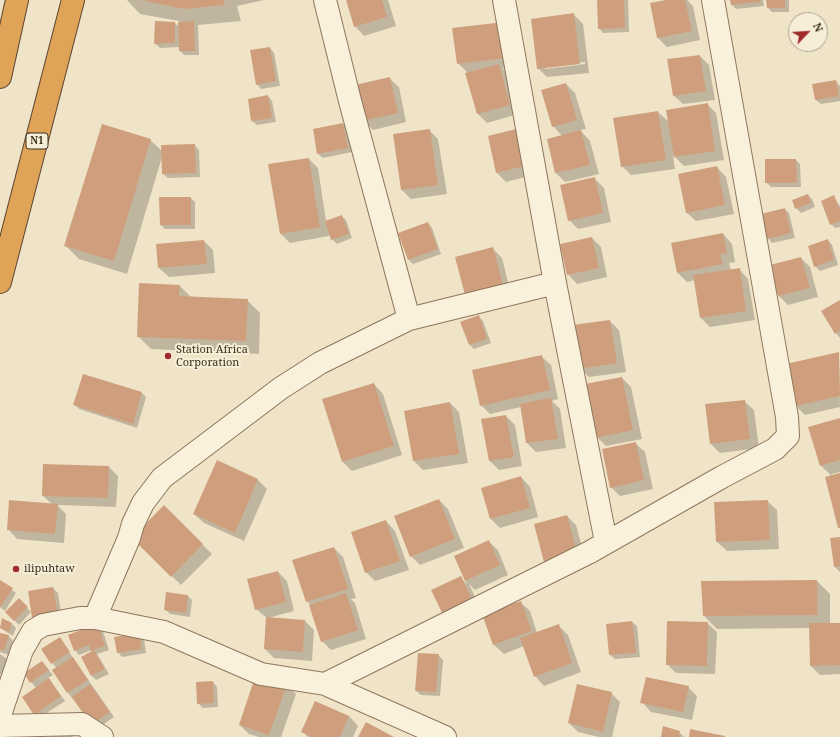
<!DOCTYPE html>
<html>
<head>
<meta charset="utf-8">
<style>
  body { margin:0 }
  #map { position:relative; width:840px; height:737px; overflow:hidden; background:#f0e4c8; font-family:"Noto Serif",serif }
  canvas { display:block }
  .north { position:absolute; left:788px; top:12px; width:40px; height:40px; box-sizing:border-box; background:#f7eed8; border:1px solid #ada18e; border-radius:50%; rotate:65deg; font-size:11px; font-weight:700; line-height:16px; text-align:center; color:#3d2e20 }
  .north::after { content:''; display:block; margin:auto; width:14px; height:18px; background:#9e2a2b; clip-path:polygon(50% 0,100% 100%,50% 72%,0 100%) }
</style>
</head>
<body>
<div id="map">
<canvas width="840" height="737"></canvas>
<div class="north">N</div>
</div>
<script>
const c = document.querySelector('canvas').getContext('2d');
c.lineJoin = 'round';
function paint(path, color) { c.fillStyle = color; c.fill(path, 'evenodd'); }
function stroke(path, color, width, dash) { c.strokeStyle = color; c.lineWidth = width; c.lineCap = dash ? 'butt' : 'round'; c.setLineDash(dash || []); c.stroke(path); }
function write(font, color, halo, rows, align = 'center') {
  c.font = font + ' "Noto Serif",serif'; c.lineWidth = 4; c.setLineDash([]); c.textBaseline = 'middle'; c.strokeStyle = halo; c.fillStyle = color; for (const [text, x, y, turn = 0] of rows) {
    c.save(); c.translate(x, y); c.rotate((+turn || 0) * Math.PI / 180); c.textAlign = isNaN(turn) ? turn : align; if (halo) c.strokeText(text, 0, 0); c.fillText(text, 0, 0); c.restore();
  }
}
const shadow = new Path2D(`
  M127,0h137l-27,6 4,15 -43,4 1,30h-15l-4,-4v-4l-20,1 -5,-5 20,-20 4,4v-6l-39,-7z
  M347,0h41l8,26 -32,10 -9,-10z
  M598,0h30l1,32 -26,1 -4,-5z
  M671,0h16l6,6 7,34 -33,7 -9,-9z
  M731,0h32l1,6 -28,3 -4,-4z
  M767,0h22v12h-17l-4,-4z
  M573,14l10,10 6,49 -42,4 -9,-9zM585,62v2l-40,5v-2z
  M504,23l10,44 -12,1 6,6 10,40 -31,9 -9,-9 -10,-41 -10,-10z
  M270,48l4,5 6,33 -19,3 -4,-5z
  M700,56l9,9 6,35 -32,4 -10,-9z
  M389,78l10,9 7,35 -33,8 -9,-10z
  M836,81l4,5v15l-19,3 -5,-4 -2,-15z
  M566,84l9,9 11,36 -6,1 10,11 9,33 -34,8 -9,-9 -8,-34 14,-3 -9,-10z
  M268,96l4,5 4,21 -19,3 -5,-4z
  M707,104l9,9 8,47 -40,6 -11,-11 2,14 -44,6 -9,-9 -8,-48 44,-6 11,10z
  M343,124l4,4 5,24 -29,6 -5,-4z
  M429,130l9,9 9,55 -36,5 -9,-9z
  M515,130l18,45 -27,7 -9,-9z
  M150,140l13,12 31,-7 5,5 1,27 -32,1 -5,-4 -1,-17 -35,117 -48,-15 -14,-14z
  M309,159l9,9 8,53 15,-5 5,4 6,18 -15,6 -5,-5 -3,-9v6l-39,7 -9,-9z
  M796,160l4,4 1,23h-30l-5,-5z
  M717,167l9,10 8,37 -38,7 -10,-9z
  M594,178l10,10 7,34 -33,7 -9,-9z
  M808,195l4,4 3,8 -14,6 -5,-5z
  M833,197l7,9v21l-5,1 -4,-4z
  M191,198l4,4v27h-30l-4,-4z
  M784,209l5,4 6,25 -23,5 -4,-5z
  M428,223l4,5 9,26 -28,10 -5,-5z
  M723,234l9,10 3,18 -6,1 2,8 8,-2 9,10 7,41 -45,7 -9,-9 -6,-38 -8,2 -10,-10z
  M592,238l9,9 6,30 -30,7 -9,-10z
  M828,240l4,5 6,20 -18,6 -5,-5z
  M204,241l9,9 2,23 -46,4 -10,-9 -2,-23z
  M493,249l9,9 9,36 -36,9z
  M801,258l9,9 8,30 -30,8 -9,-9 -7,-30z
  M180,286l12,12 55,2 13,13 -1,41 -108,-5 -13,-13z
  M840,301v37l-4,-5z
  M478,316l5,5 8,22 -17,6 -4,-4 -8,-22z
  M610,321l9,9 7,42 -37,5 -9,-9 -7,-42z
  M839,354l1,53 -35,8 -10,-10z
  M541,356l10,9 7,34 -6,2 8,8 6,39 -30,4 -9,-9 -6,-36 -31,7 -9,-9z
  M84,375l58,18 4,4 -9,31 -58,-19 -4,-4z
  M622,378l9,9 11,52 -36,7 -9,-9z
  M374,384l9,10 19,61 -50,16 -9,-9z
  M744,401l10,9 5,38 -39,5 -9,-9z
  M450,403l9,9 9,51 -45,7 -9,-9 -9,-49z
  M506,416l9,9 7,41 -23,4 -9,-9z
  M840,419v53l-8,2 1,2 7,-2v55l-8,-53 -11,-10 -11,-38z
  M635,443l10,9 8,37 -33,7 -9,-9z
  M217,462l41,18 9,9 -23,52 -40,-18 -10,-9z
  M109,467l9,9 -2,31 -59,-2 9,9 -2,29 -47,-4 -9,-10 44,-25 -9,-8z
  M521,477l9,10 8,30 -38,11 -9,-9 -8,-31z
  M439,500l9,9 16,39 -44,17 -9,-9z
  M767,501l10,9 2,39 -52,2 -10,-9z
  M164,506l48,48 -31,31 -48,-47z
  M567,516l9,9 10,37 -32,9 -9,-10z
  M386,521l9,10 14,39 -34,11 -9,-9z
  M840,538v34l-5,-5z
  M488,541l10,9 10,25 -33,15 -6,-6 13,28 -28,14 7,-48 6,6 -12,-27z
  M334,548l9,9 13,41 -5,1 4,4 11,36 -35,11 -9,-9 -12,-37 -3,-2z
  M278,572l9,9 7,30 -26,7 37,3 9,9 -2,31 -38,-3 -9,-9 2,-31 -11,-9z
  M0,581l16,12 -11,18 -5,-4z
  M817,581l13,13v30h10v50l-20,1 -9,-9 -1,-38 -93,1 -13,-13z
  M53,588l5,5 4,26 -24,3 -5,-4z
  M167,593l21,3 4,4 -2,17 -20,-3 -5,-5z
  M19,600l12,12 -12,13 -13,-13z
  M520,602l10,9 7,22 21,-8 10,10 13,37 -37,14 -9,-10 -11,-30 -20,8 -10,-9 -10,-30z
  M2,620l10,4 4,4 -3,8 -13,-8z
  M632,622l5,4 3,31 -25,2 -5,-4 -3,-30z
  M707,623l10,9 -2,42 -39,-1 -9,-9z
  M102,628l7,22 -12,4 12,20 -13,6 -4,-4 -9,-18 10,-6 -1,-2 -13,5 -4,-5z
  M0,634l9,2 4,5 -4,14 -9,-3z
  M139,634l5,5 2,14 -24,4 -4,-5z
  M60,639l54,78 -17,12 -29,-36 -14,-22 3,-2 -14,-19z
  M0,654l7,5 -4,16 -3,-1z
  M438,655l5,5 -3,36 -19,-1 -5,-4z
  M42,662l11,13 -5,3 17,23 -26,17 -4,-4 1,-26 -11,-14z
  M213,682l4,5 1,20 -15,1 -5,-5z
  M287,685l9,9 -15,43h-22l-10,-3 -9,-9z
  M688,687l9,9 -5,24 -41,-8 -9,-10z
  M611,693l9,9 -8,35h-13l-21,-5 -9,-9z
  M349,716l9,10 -5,11h-45l-5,-5z
  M679,732l5,5h-22z
  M53,733l18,2 2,2h-21z`);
const building = new Path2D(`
  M140,0h84l1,5 -41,4z
  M346,0h36l5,17 -33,10z
  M597,0h27l1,28 -27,1z
  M666,0h19l7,31 -35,7 -7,-35z
  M730,0h30v2l-29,3z
  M766,0h19v8h-18z
  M574,13l6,51 -43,5 -6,-50z
  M155,21l20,1v21l-21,1z
  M194,21l1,30h-16l-1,-29z
  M504,22l1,36 -48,6 -5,-36z
  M270,47l6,34 -20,4 -6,-35z
  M700,55l6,36 -33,5 -6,-37z
  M499,64l11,41 -33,9 -12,-41z
  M390,77l8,36 -35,8 -8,-36z
  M836,80l3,16 -24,4 -3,-16z
  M566,83l11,37 -25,7 -11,-37z
  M268,95l4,23 -21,3 -3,-22z
  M708,103l7,48 -41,6 -8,-47z
  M658,111l8,49 -45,7 -8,-49z
  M343,123l5,25 -31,6 -4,-25z
  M102,124l49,15 -37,122 -50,-15z
  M430,129l8,56 -37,5 -8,-56z
  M516,129l8,37 -28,7 -8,-37z
  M581,130l9,35 -35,8 -8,-34z
  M195,144l1,29 -34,1 -1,-29z
  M309,158l11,69 -40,7 -12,-70z
  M765,159h31l1,24h-32z
  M717,166l8,39 -39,8 -8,-39z
  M595,177l8,36 -35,8 -8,-36z
  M808,194l3,9 -16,6 -3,-9z
  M834,195l6,15v11l-10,4 -9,-24z
  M159,197h32v28h-31z
  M785,208l6,25 -24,6 -6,-25z
  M342,215l7,19 -18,6 -6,-19z
  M428,222l10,27 -30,11 -10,-27z
  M723,233l4,20 -7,1 3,10 -46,9 -6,-30z
  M592,237l7,31 -32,7 -7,-31z
  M828,239l6,21 -20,7 -6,-21z
  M204,240l3,24 -49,4 -2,-24z
  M493,247l10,38 -38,10 -10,-38z
  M801,257l9,31 -32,8 -8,-31z
  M740,268l6,43 -46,7 -7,-43z
  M139,283l41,2 -1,11 69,3 -2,42 -109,-4z
  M840,300v31l-5,3 -14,-23z
  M479,315l8,24 -18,6 -9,-23z
  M610,320l7,43 -38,6 -7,-44z
  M839,352l1,44 -45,10 -9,-42z
  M542,355l8,35 -70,16 -8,-36z
  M83,374l59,18 -9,32 -60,-19z
  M622,377l11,53 -37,8 -11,-54z
  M374,383l20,63 -52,16 -20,-63z
  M551,398l7,41 -32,4 -6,-39z
  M745,400l5,39 -40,5 -5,-40z
  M450,402l9,52 -46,7 -9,-50z
  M506,415l8,42 -25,4 -8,-42z
  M840,418v42l-20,6 -12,-39z
  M636,442l8,38 -34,8 -8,-39z
  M217,460l41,19 -23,54 -42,-19z
  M43,464l66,2 -1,32 -66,-2z
  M840,473v55h-2l-13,-51z
  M521,476l9,32 -40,11 -9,-31z
  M439,499l16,40 -45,18 -16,-41z
  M9,500l49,4 -3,30 -48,-4z
  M768,500l2,40 -54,2 -2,-40z
  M164,505l39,39 -32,33 -39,-39z
  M567,515l10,38 -33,9 -10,-38z
  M386,520l14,41 -35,12 -14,-41z
  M840,537v29l-6,1 -4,-29z
  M489,540l11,25 -35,16 -11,-25z
  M334,547l14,42 -42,13 -14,-42z
  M278,571l8,31 -31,8 -8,-31z
  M461,576l13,27 -30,14 -13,-27z
  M0,580l13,8 -13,20z
  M817,580l1,35 -115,1 -2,-35z
  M53,587l5,28 -26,3 -4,-27z
  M166,592l22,3 -2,18 -22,-3z
  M346,593l12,37 -37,12 -12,-37z
  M19,598l9,9 -14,14 -9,-9z
  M521,601l11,30 -39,14 -11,-31z
  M266,617l39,3 -2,32 -39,-3z
  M2,618l10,5 -3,9 -9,-4z
  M632,621l4,32 -27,2 -3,-31z
  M667,621l41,1 -1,44 -41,-1z
  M98,623l7,23 -14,5 -2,-6 -15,6 -6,-16z
  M809,623h31v42l-30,1z
  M559,624l13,39 -38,14 -14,-39z
  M0,633l9,2 -5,16 -4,-2z
  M139,633l3,16 -25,4 -3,-16z
  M60,637l10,15 -19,12 -10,-15z
  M94,650l11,19 -14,7 -10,-19z
  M418,653l21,1 -3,38 -21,-1z
  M73,657l15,23 -21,13 -15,-23z
  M42,661l7,9 -19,13 -6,-10z
  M256,674l31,10 -18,51 -30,-10z
  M646,677l43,9 -6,26 -43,-9z
  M49,678l12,18 -27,19 -12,-18z
  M213,681l1,22 -17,1 -1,-22z
  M90,684l20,28 -19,13 -19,-28z
  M577,684l35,8 -9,40 -35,-9z
  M315,701l34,15 -9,21h-28l-11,-5z
  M366,722l28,15h-36z
  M663,726l17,5 -1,6h-18z
  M690,729l35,7v1h-36z`);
const minor = new Path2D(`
  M325,0l25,101 59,218
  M504,0l51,283 51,259
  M95,618l34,-80 4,-14 10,-21 19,-25 119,-90 39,-25 89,-44 146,-36
  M325,684l265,-132 132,-75 53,-28 13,-13 -1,-19 -74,-417
  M0,715l22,-65 11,-19 10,-6 37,-7h15l69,14 97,42 64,10 120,53
  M0,726l82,-2 20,13`);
const highway = new Path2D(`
  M0,77l17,-77
  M0,282l73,-282`);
const markers = [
  [168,356,4,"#9e2a2b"],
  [16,569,4,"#9e2a2b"]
];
const shields = [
  [37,141,22]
];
const shieldNames = [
  ["N1",37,141]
];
const poiNames = [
  ["Station Africa",176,350],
  ["Corporation",176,363],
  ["ilipuhtaw",24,569]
];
paint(shadow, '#0003');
paint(building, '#cf9f7d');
stroke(minor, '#8d765c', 24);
stroke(highway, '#5b4430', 24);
stroke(minor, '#faf1dc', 22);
stroke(highway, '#e0a458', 22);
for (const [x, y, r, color] of markers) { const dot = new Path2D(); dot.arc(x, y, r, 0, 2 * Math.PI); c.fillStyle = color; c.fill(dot); stroke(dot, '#f7eed8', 1.5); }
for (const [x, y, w] of shields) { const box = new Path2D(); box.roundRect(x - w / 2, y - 8, w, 16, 3); c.fillStyle = '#f7eed8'; c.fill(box); stroke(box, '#3d2e20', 1); }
write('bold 10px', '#3d2e20', null, shieldNames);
write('11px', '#3d2e20', '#f7eed8', poiNames, 'left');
</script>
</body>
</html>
